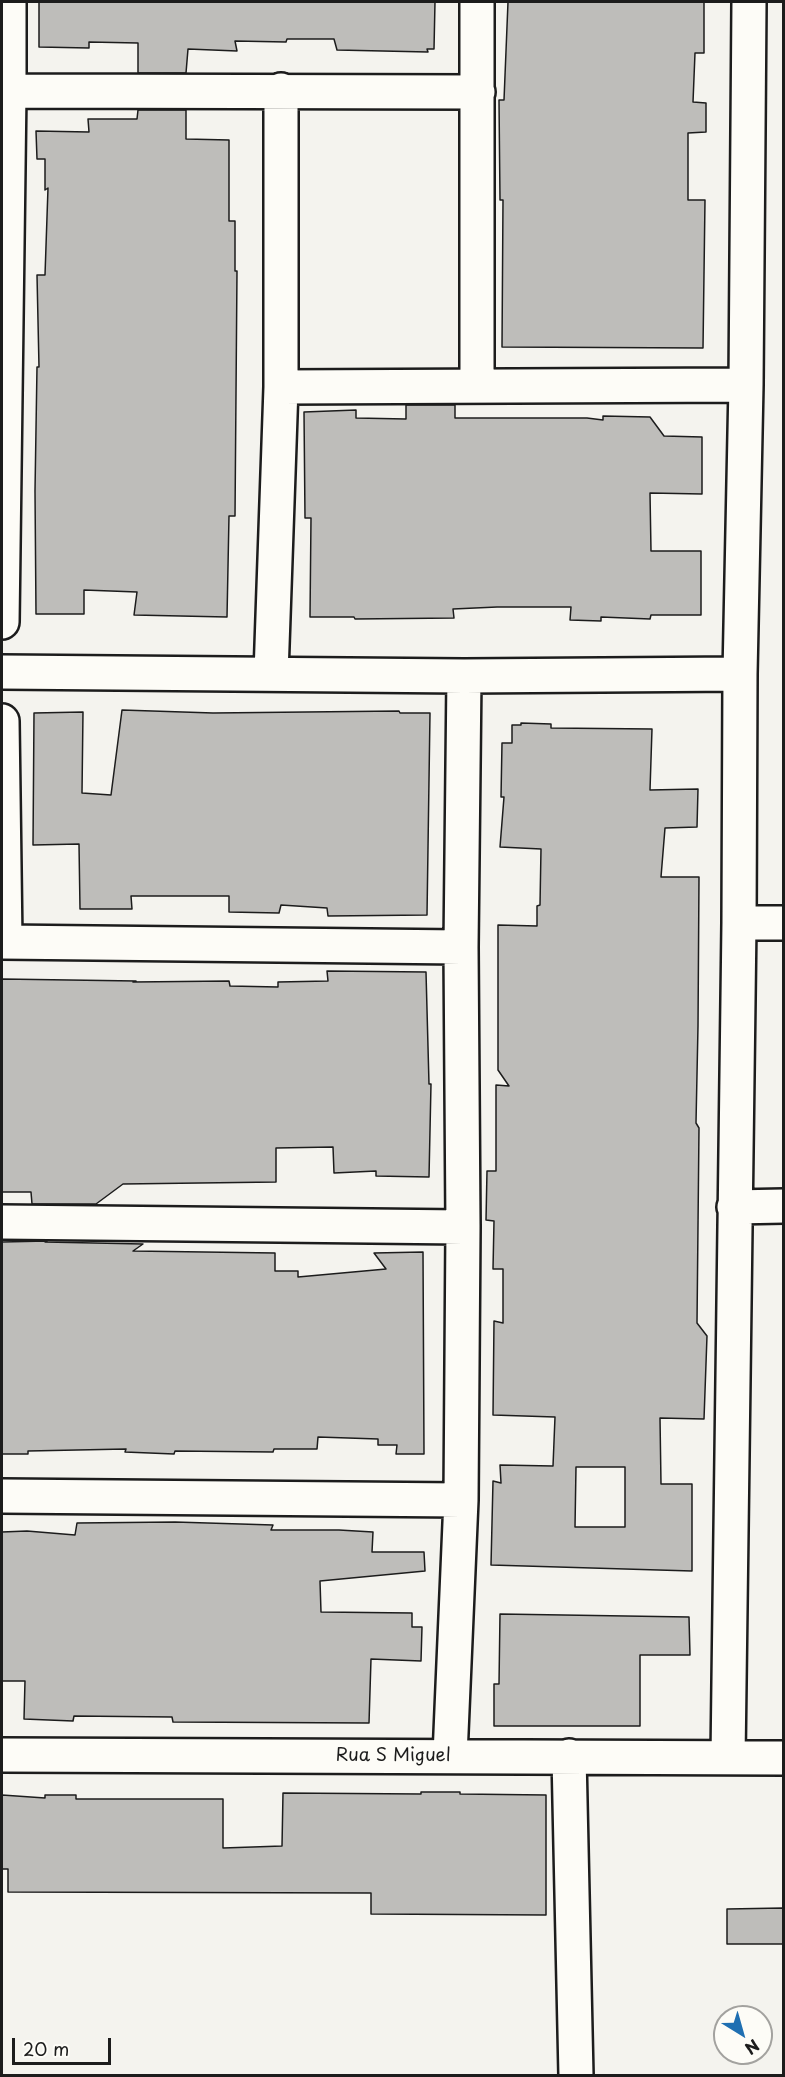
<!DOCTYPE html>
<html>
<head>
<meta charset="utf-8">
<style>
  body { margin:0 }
  #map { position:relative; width:785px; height:2077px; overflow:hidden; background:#f4f3ee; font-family:"Playpen Sans",sans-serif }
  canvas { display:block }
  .frame { position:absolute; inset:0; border:3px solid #1c1c1c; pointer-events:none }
  .north { position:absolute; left:713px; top:2005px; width:60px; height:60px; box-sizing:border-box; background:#fdfcf7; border:2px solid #a3a29f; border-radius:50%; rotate:143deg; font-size:16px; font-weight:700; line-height:24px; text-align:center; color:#1c1c1c }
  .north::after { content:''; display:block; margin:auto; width:21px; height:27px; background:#1f6fb2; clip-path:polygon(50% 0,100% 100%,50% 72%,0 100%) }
  .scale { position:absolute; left:12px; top:2038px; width:99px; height:27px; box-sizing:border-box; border:3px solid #1c1c1c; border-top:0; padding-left:8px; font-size:18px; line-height:21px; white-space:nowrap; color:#1c1c1c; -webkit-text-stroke:4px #fdfcf7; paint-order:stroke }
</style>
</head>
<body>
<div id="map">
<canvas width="785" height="2077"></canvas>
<div class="frame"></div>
<div class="north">N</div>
<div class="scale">20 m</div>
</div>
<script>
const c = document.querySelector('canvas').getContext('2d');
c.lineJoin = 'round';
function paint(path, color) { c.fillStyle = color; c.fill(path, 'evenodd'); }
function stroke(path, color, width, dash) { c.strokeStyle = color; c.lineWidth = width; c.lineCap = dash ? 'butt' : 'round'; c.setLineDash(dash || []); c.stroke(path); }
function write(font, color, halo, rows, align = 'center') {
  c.font = font + ' "Playpen Sans",sans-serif'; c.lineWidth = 6; c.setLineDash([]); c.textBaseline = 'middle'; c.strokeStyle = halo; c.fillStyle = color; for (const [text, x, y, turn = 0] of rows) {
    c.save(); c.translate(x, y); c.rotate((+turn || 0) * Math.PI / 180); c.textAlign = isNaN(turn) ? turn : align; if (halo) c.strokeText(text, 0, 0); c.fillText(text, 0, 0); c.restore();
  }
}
const building = new Path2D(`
  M39,2h396l-1,47h-7l1,3 -91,-2 -3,-11h-47l-1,3 -51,-1 2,10 -49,-2 -2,24h-48v-30l-49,-1v6l-50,-1z
  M508,2h196v51h-9l-2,49 13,1v29l-18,1v67h17l-2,148 -201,-1 1,-147h-3l-1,-100h5z
  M138,110h48v29l43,1v81h6v50h2l-2,245h-6l-2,101 -93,-2 3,-23 -53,-2v24h-48l-1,-123 2,-124h2l-2,-92h8l3,-87 -3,2v-31h-8l-1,-28 53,1 -1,-13h49z
  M406,405h49v13h132l16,2v-4l47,1 14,19 38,1v57l-52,-1 1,58h50v64h-50l-1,4 -49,-2v4l-31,-1 1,-13h-74l-44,2 1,9 -99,1 -1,-2h-44l1,-99h-6l-1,-106 52,-2v8l50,1z
  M122,710l91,3 186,-2 1,2h30l-3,202 -99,1 -1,-8 -46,-3 -2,8 -50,-1v-16h-98l1,13h-52l-1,-65 -46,1 1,-132 49,-1 -1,81 29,2z
  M521,723l30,1v4l101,1 -2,61 48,-1 -1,38 -32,1 -4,49h38l-1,149 -2,97 3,5 -2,195 10,13 -3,83 -44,-1 1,66h31v87l-201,-6 2,-84 8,2 -1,-18 53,1 2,-49 -62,-2 1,-94 9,2v-54h-10l1,-48 -8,-1 1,-49h9v-86l13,1 -11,-16v-145l39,1v-20l3,-1 1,-56 -41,-2 4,-50h-3l1,-54h10v-18h9zM576,1467h49v60h-50z
  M327,971l99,1 3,112h2l-2,93 -53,-1v-5l-42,2 -1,-26 -57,1v34l-153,2 -27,20h-64l-1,-12h-29v-213l134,2 -3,1 96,-1 1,5 48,1v-5l50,-1z
  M47,1241l-2,1 98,2 -10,7 142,2v18h23v6l88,-8 -12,-16 49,-1 1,202h-28l1,-9h-19v-6l-60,-2 -1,12h-43l-1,3 -98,-1 -1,3 -49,-2 1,-3 -98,2v3h-26v-212z
  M175,1522l98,3 -2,5h68l34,2 -1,20h52l1,19 -105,10 1,31 91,1v14h10l-1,34 -50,-2 -2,64 -196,-1 -1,-5 -98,-1 -1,5 -49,-2 1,-38h-23v-149l25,-1 48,4 2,-12z
  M500,1614l189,3 1,38h-50v71h-146v-42h5z
  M421,1792h39v2l86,1v120l-175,-1v-21l-363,-1v-23h-6v-74l43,3v-3h31v4h147v49l59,-2 1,-53 138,1z
  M783,1908v36h-56v-35z`);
const minor = new Path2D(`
  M477,2v384
  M9,91l469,1
  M281,387l465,-2
  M2,622l7,-531v-89
  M2,672l462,4 276,-2
  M271,674l10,-287v-297
  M2,721l3,221
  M739,923h45
  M2,942l459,5
  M734,1207l50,-1
  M2,1222l461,5
  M2,1496l459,4
  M2,1755l782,3
  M450,1756l11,-256 2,-273 -2,-280 3,-271
  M569,1756l7,320
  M728,1758l11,-835 1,-249 6,-289 3,-383`);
const streetNames = [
  ["Rua S Miguel",393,1756]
];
paint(building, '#bebdba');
stroke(building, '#1c1c1c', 1.5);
stroke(minor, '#1c1c1c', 38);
stroke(minor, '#fdfcf7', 33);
write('18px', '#1c1c1c', '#fdfcf7', streetNames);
</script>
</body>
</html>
